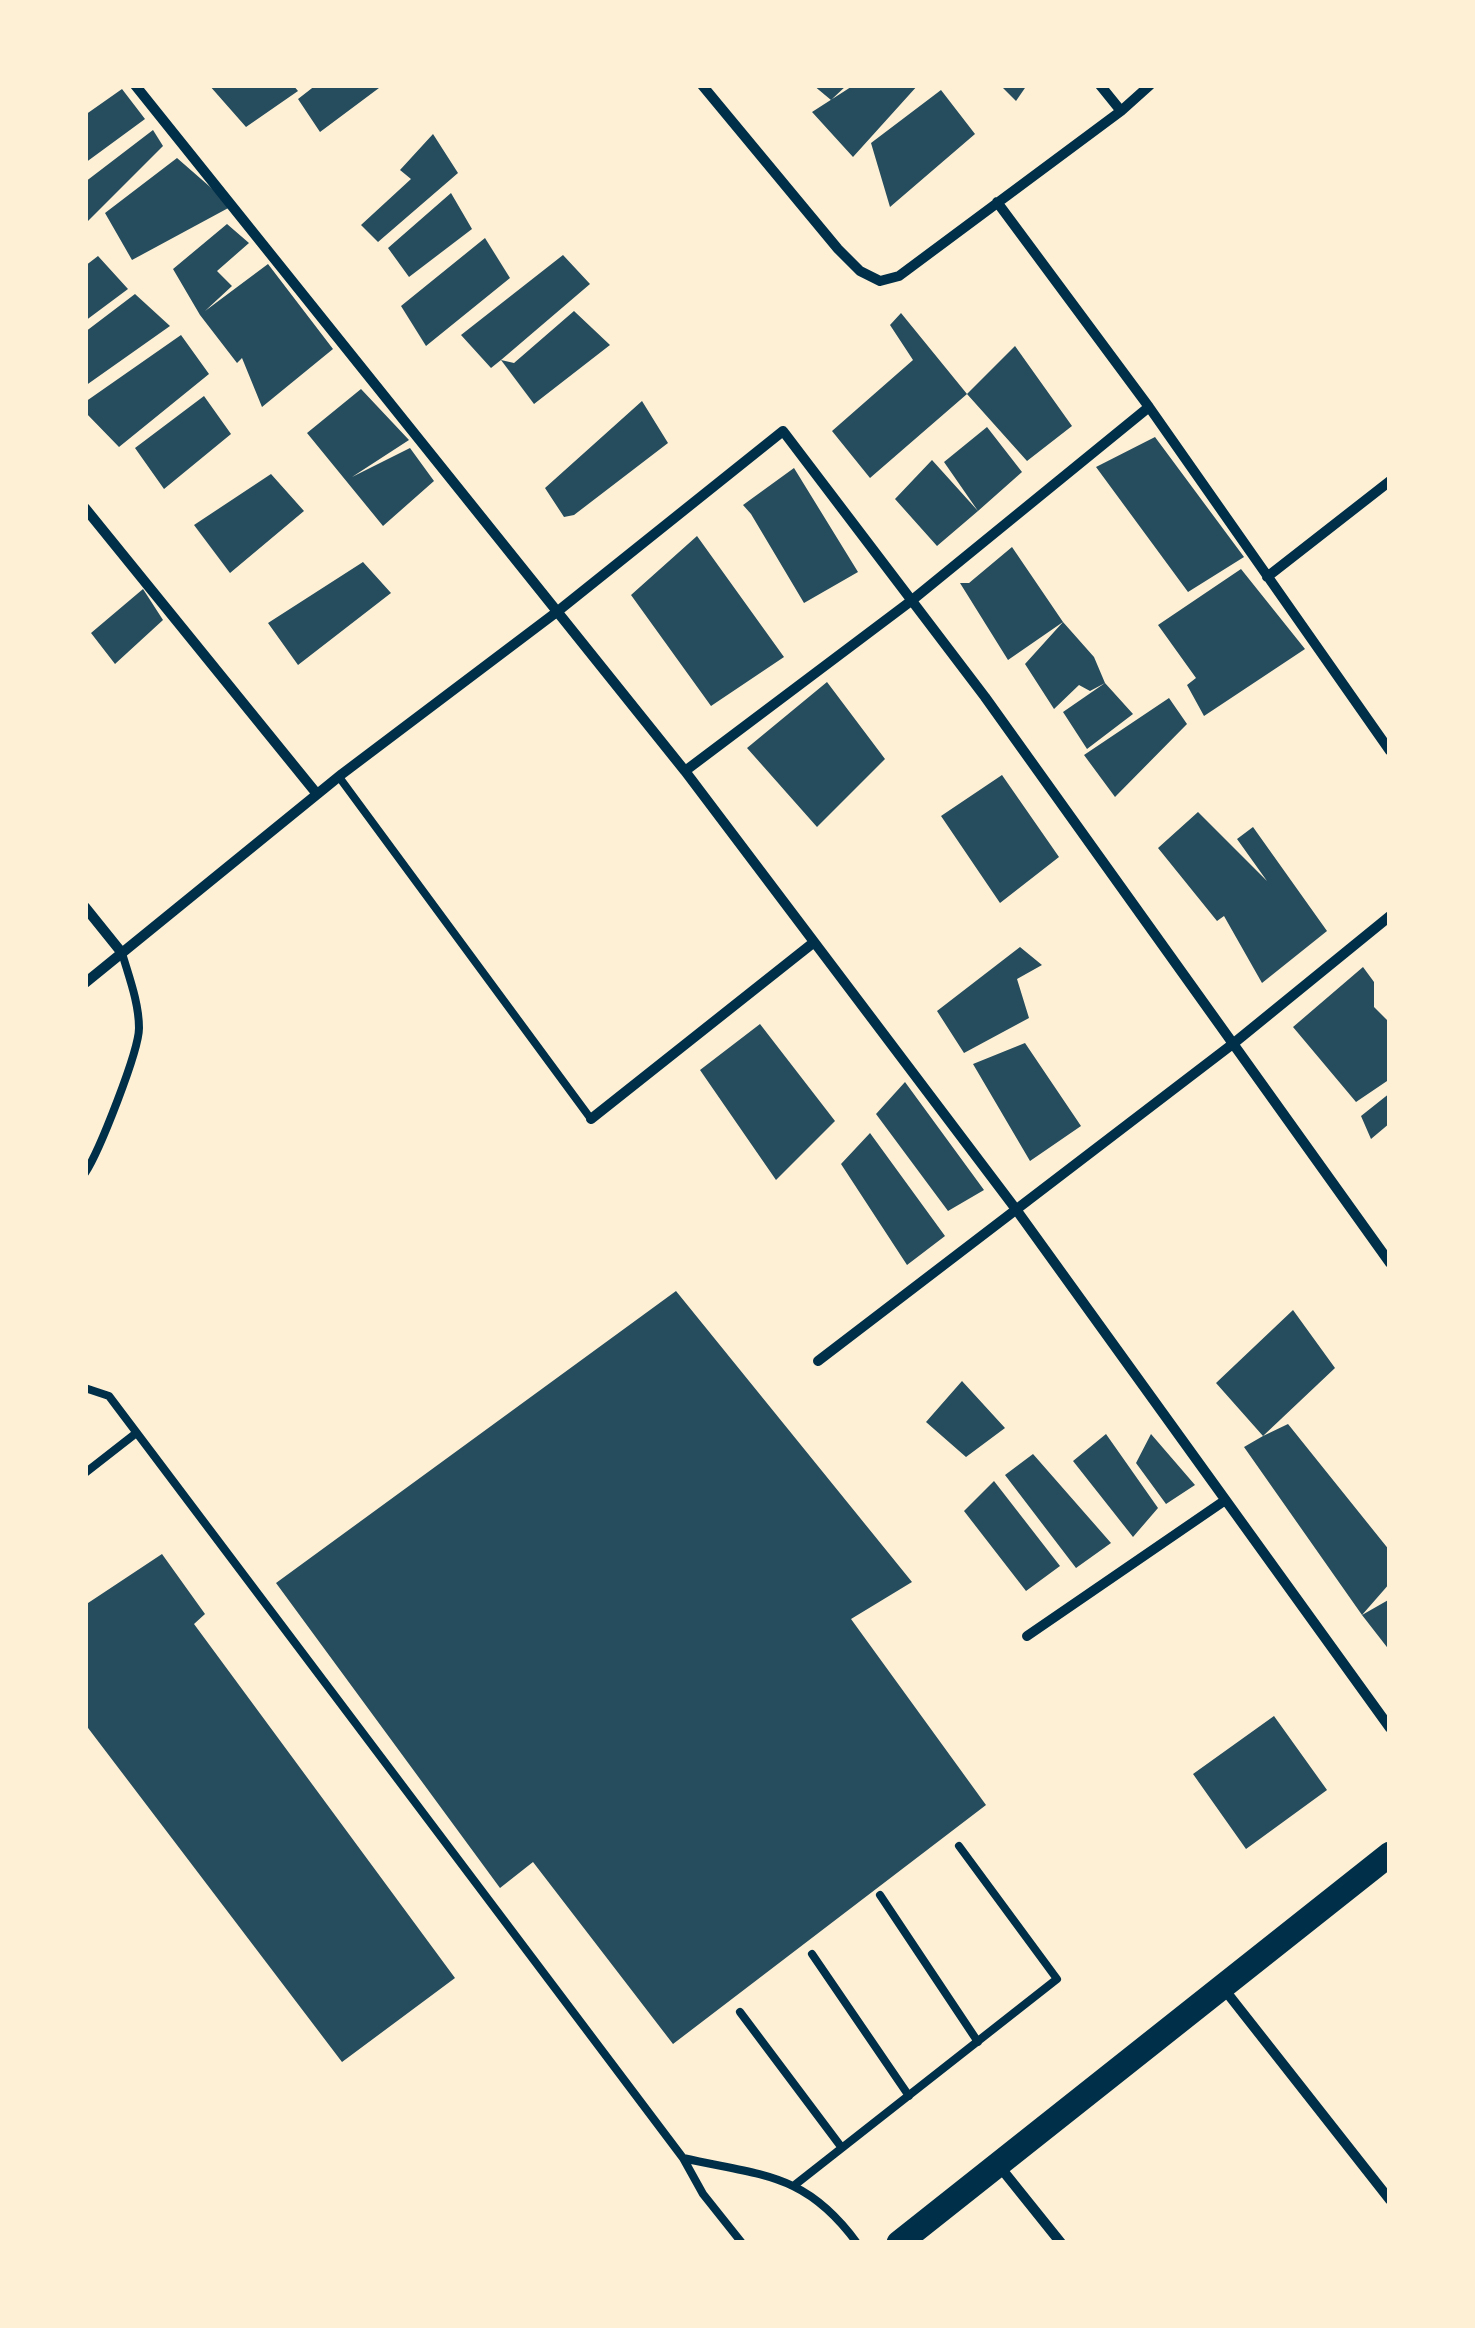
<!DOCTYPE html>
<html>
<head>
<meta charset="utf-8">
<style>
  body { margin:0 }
  #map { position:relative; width:1475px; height:2328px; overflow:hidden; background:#fdf0d5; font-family:Signika,sans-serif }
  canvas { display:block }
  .frame { position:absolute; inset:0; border:88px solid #fdf0d5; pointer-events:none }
</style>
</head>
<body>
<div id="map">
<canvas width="1475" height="2328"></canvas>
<div class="frame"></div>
</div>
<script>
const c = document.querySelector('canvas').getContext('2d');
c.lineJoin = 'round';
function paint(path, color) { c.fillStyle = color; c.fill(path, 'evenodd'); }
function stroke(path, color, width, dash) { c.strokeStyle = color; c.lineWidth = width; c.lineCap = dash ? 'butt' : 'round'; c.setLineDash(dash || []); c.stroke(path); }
const building = new Path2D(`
  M209,85h84l5,6 -52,36z
  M316,85h67l-63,47 -22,-33z
  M813,85h34l-16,15z
  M854,85h64l-65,72 -41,-45z
  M1000,85h27l-11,16z
  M122,89l23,30 -60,44v-48z
  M941,90l34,44 -85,73 -19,-64z
  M153,130l10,16 -78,78v-42z
  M433,134l25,39 -80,69 -17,-17 50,-46 -11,-9z
  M177,158l55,48 -100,54 -27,-47z
  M451,193l21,36 -63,48 -21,-29z
  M227,224l22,19 -32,28 15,15 -27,25 63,-47 65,85 -71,58 -20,-49 -5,5 -37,-48 -27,-46z
  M485,238l25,40 -84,68 -25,-40z
  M563,255l27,29 -89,76 13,3 60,-52 36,34 -76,59 -33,-44 -10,8 -30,-33z
  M98,256l30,33 -43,32v-55z
  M135,294l35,32 -85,60v-54z
  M901,313l66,81 48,-48 57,80 -45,35 -60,-67 -97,84 -38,-47 81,-71 -23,-35z
  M181,335l28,39 -90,73 -34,-35v-10z
  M361,389l48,51 -57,37 58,-29 24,33 -51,45 -76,-93z
  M204,396l27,38 -67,55 -29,-41z
  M642,401l26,42 -94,72 -10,2 -19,-29z
  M987,427l35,45 -44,39 -34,-49z
  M1155,437l89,120 -56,35 -92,-125z
  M932,460l46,51 -41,35 -42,-47z
  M794,468l64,104 -54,31 -53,-89 -8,-9z
  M271,474l33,37 -74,62 -36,-48z
  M697,536l87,121 -73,49 -80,-111z
  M1012,547l51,75 -55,38 -48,-77h9z
  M363,562l28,31 -93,72 -30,-42z
  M1241,569l64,80 -101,67 -17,-31 9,-7 -38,-53z
  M143,589l20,31 -48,44 -24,-31z
  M1063,622l31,35 11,26 28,31 -46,35 -24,-37 42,-29 -15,8 -11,-6 -25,24 -29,-45z
  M827,682l58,77 -68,68 -70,-79z
  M1169,698l18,26 -72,73 -31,-42z
  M1002,775l57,82 -59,46 -59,-87z
  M1198,812l69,69 -30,-42 16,-12 74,104 -65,52 -38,-67 -7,5 -59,-73z
  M1020,947l22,18 -25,14 12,39 -65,35 -27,-42z
  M1363,967l11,15v25l16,16v56l-34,23 -63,-75z
  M760,1024l75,97 -59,59 -76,-110z
  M1025,1043l56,83 -51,35 -57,-97z
  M905,1082l79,108 -36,21 -72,-97z
  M1390,1093v30l-19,16 -10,-23z
  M870,1133l75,103 -38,29 -66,-101z
  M676,1291l236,291 -61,37 135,186 -313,239 -140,-182 -33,26 -224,-305z
  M1293,1310l42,58 -72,68 25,-12 102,127v32l-28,32 -118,-168 19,-11 -47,-53z
  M962,1381l43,47 -39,29 -40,-35z
  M1106,1434l52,74 -25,29 -60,-76z
  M1151,1434l44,51 -29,19 -30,-41z
  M1033,1454l78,89 -35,25 -71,-93z
  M994,1481l66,85 -34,25 -62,-80z
  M162,1554l43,60 -11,10 261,354 -113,84 -257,-338v-119z
  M1390,1599v52l-28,-36z
  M1274,1716l53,74 -81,59 -53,-75z`);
const service = new Path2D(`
  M339,777l252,342
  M85,1173c14,-21 54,-122 54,-145 0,-25 -10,-51 -17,-75
  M85,1388l24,8 574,762c79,18 122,14 174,85
  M85,1473l50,-39
  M880,1895l98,147
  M812,1954l97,142
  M740,2012l102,136
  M683,2158l20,36 39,49
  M796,2184l261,-205 -98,-133`);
const minor = new Path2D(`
  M135,85l550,686 330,437 375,520
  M702,85l136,164 22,22 20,10 19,-5 222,-165 29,-26
  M1100,85l21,26
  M997,202l152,205 241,344
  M85,508l232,286
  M1267,577l123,-96
  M685,771l226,-170 238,-194
  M85,907l37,46
  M85,983l257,-209 216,-163 225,-180 202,266 405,566
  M591,1119l222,-176
  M818,1361l416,-318 156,-127
  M1027,1636l197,-135
  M1224,1989l166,211
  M1000,2167l61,76`);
const primary = new Path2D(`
  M899,2243l491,-389`);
paint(building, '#264d5e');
stroke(service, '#003049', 8);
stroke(minor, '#003049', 10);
stroke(primary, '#003049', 25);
</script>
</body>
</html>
